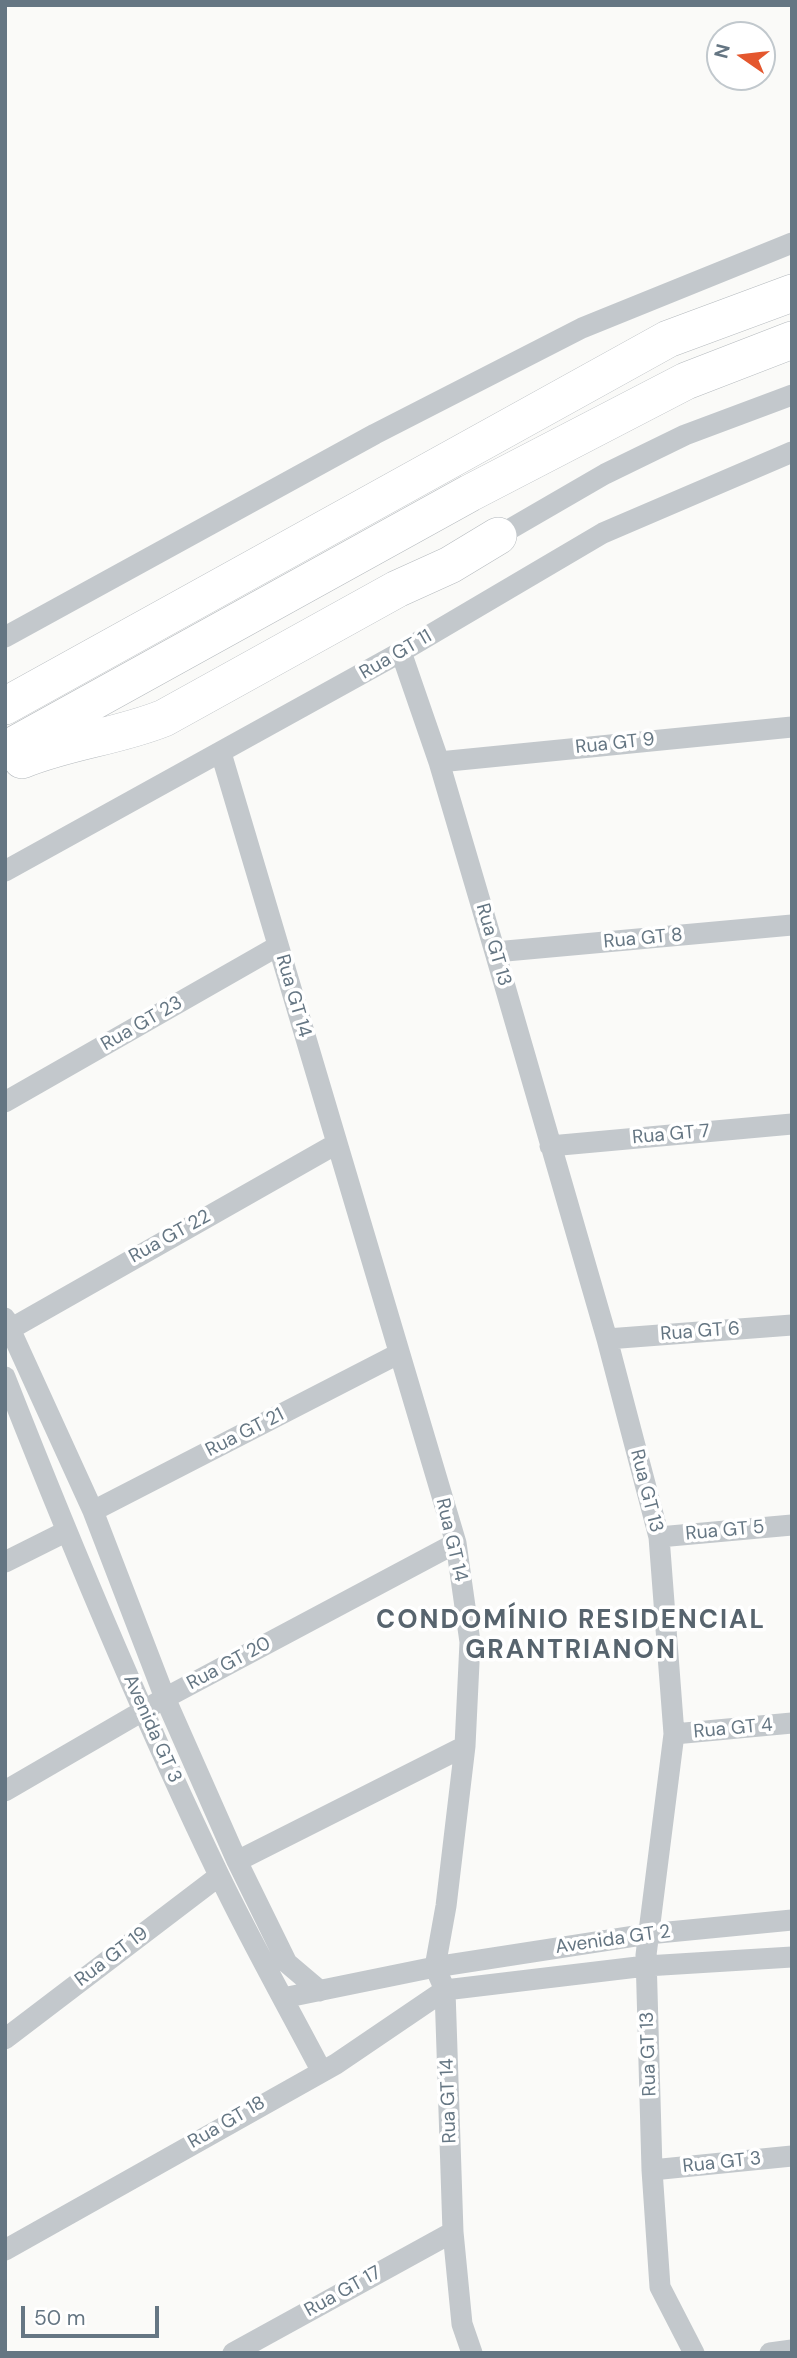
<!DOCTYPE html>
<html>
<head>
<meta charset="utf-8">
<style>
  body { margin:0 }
  #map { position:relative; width:797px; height:2358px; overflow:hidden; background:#fafaf8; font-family:"DM Sans",sans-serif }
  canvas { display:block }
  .frame { position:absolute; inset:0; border:7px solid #657683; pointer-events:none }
  .north { position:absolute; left:706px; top:21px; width:70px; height:70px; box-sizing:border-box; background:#fff; border:2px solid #c1c8cd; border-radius:50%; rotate:284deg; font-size:19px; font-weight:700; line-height:28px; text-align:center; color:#657683 }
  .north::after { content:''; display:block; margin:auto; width:24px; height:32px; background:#e4572e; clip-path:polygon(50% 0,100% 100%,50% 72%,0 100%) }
  .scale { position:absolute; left:21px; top:2306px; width:138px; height:32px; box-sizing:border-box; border:4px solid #657683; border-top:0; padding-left:9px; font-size:21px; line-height:24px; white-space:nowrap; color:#657683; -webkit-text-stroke:5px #fff; paint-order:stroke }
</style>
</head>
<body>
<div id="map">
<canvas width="797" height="2358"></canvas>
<div class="frame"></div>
<div class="north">N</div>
<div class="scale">50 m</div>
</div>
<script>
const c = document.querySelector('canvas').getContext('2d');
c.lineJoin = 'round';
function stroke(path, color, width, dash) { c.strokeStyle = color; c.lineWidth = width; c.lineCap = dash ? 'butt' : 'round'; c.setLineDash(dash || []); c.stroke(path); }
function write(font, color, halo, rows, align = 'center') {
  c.font = font + ' "DM Sans",sans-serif'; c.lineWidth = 7; c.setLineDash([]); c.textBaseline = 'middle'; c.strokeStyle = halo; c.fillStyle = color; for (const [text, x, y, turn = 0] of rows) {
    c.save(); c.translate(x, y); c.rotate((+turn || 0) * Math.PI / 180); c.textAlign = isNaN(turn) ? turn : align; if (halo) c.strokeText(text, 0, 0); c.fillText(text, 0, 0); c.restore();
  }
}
const minor = new Path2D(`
  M498,536l107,-62 80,-39 107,-40
  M5,637l370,-203 207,-106 210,-85
  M401,652l38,110 56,190 112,387 52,198 15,197 -28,221 6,215 8,117 34,66
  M221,753l235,790 14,99 -5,104 -19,160 -11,61 10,23 8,242 9,92 10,29
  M439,762l353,-35
  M5,871l396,-219 202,-119 189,-81
  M495,952l297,-27
  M5,1102l273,-156
  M550,1146l242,-22
  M5,1318l88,193 72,187 72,163 50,102 33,28
  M5,1332l331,-188
  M607,1339l185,-14
  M5,1377c66,168 135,334 213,496 32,67 69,132 103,197
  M93,1511l305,-157
  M659,1537l133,-12
  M5,1562l60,-30
  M674,1734l118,-11
  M5,1791l160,-93 291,-155
  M237,1861l228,-115
  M283,1998l152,-31 213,-33 144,-14
  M5,2039l214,-163
  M652,2170l140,-14
  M5,2250l331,-186 109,-74 201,-24 146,-9
  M233,2353l220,-121
  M770,2353l22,-3`);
const trunk = new Path2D(`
  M5,706l663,-367 124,-46
  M5,750l465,-257 216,-112 106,-41
  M22,760c46,-19 95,-23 142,-42l233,-129 53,-24 48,-29`);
const streetNames = [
  ["Rua GT 11",396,655,-30],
  ["Rua GT 9",615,744,-6],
  ["Rua GT 8",643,939,-5],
  ["Rua GT 13",493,945,74],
  ["Rua GT 14",293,996,74],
  ["Rua GT 23",142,1024,-30],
  ["Rua GT 7",671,1135,-5],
  ["Rua GT 22",170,1237,-29],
  ["Rua GT 6",700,1332,-4],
  ["Rua GT 21",245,1433,-27],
  ["Rua GT 13",646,1491,76],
  ["Rua GT 5",725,1531,-5],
  ["Rua GT 14",451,1540,77],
  ["Rua GT 20",229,1664,-28],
  ["Avenida GT 3",152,1729,66],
  ["Rua GT 4",733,1729,-5],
  ["Avenida GT 2",613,1940,-8],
  ["Rua GT 19",112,1957,-37],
  ["Rua GT 13",649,2054,-92],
  ["Rua GT 14",449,2101,-92],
  ["Rua GT 18",227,2123,-30],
  ["Rua GT 3",722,2163,-6],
  ["Rua GT 17",343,2292,-29]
];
const districtNames = [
  ["CONDOMÍNIO RESIDENCIAL",571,1621],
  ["GRANTRIANON",571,1651]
];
stroke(trunk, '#b4b9bd', 38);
stroke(minor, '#c3c8cc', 21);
stroke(trunk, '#fff', 37);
write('19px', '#657683', '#fff', streetNames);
c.letterSpacing = '2px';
write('bold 26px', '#57646e', '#fff', districtNames);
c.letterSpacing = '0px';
</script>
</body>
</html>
